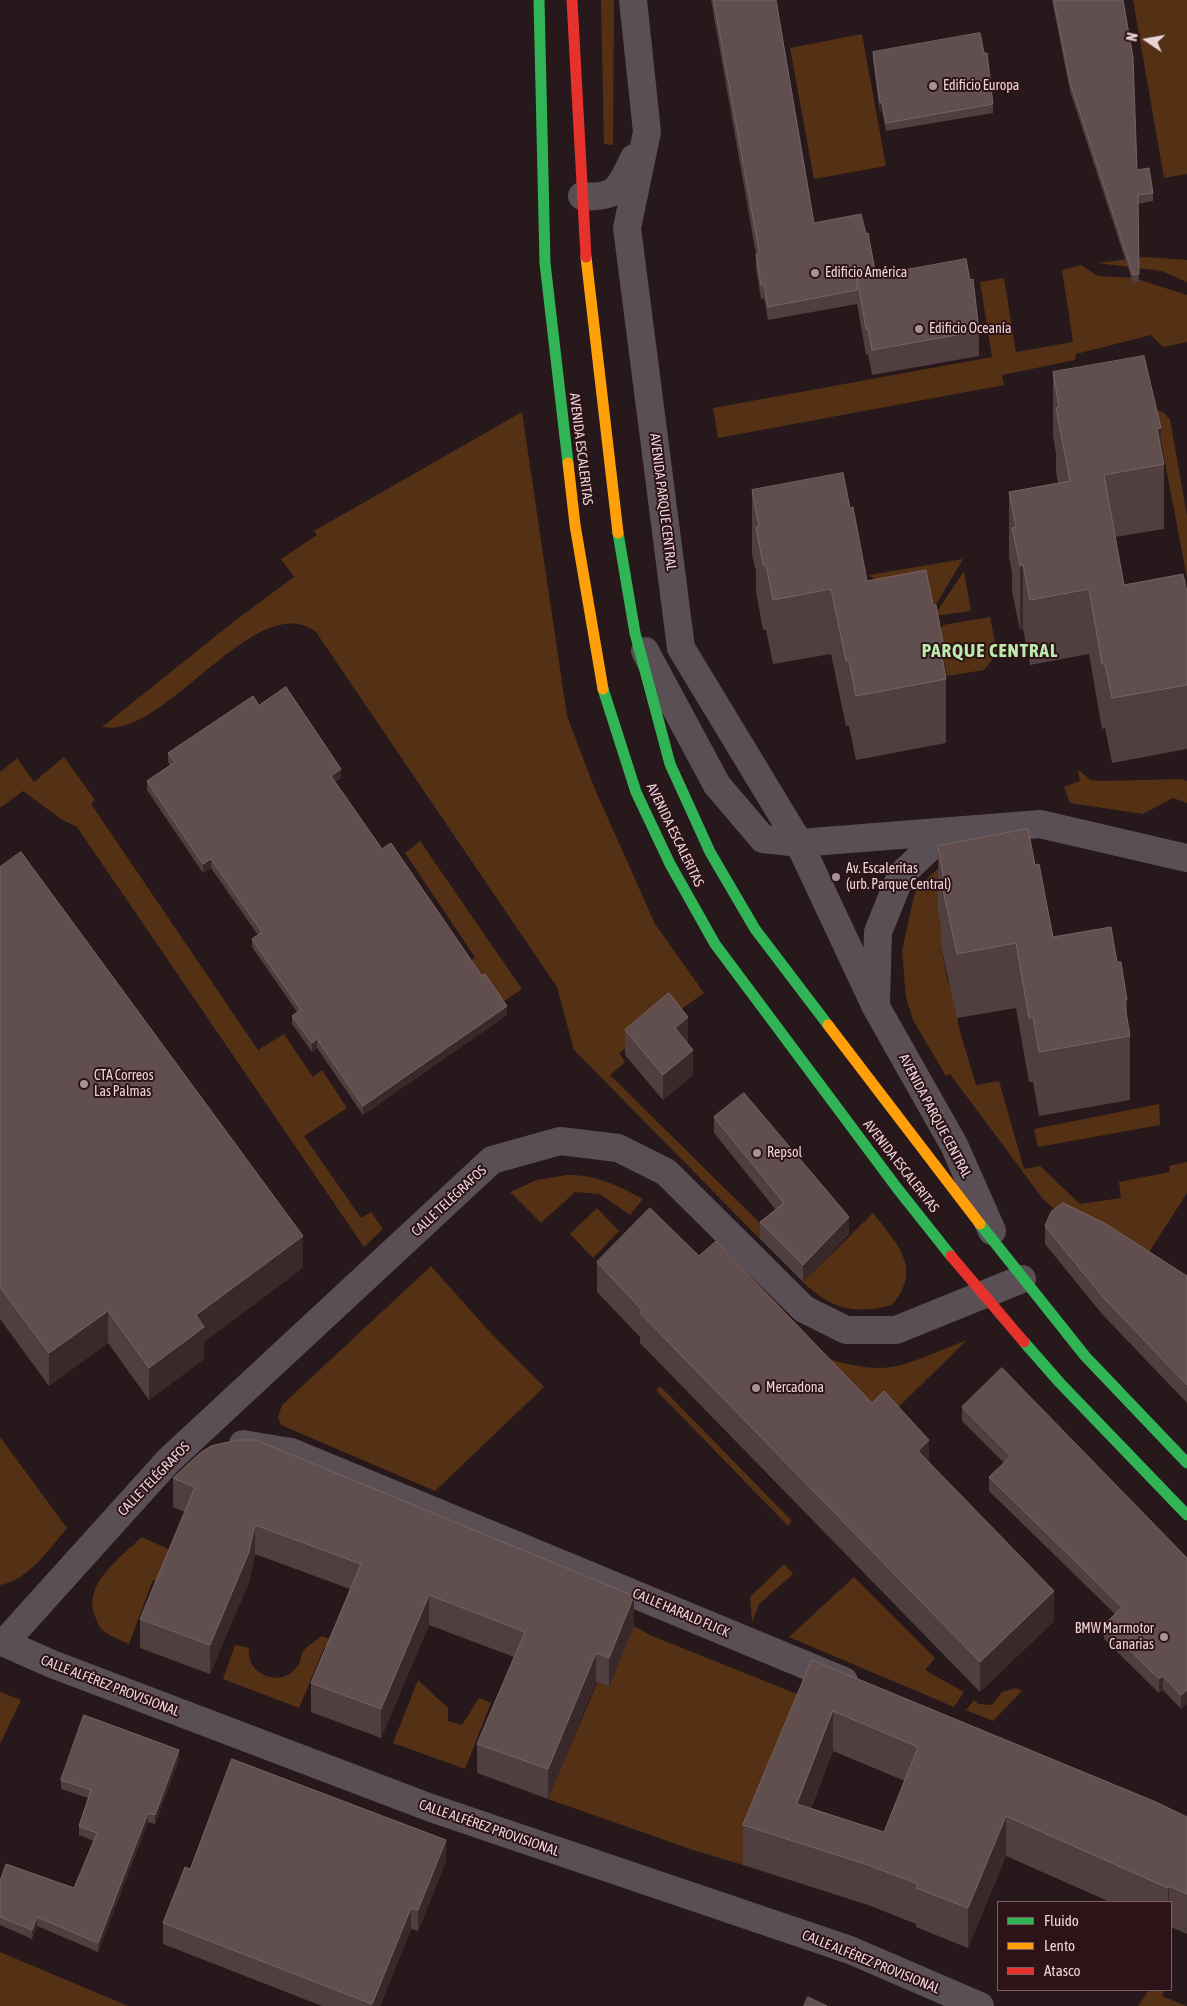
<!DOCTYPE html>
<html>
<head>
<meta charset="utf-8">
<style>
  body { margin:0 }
  #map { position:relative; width:1187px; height:2006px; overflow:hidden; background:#27181c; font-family:"Asap Condensed",sans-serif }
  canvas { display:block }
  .legend { position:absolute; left:997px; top:1901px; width:175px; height:90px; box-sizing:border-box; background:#2d1218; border:1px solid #796065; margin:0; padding:6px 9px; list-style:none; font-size:15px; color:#ead5d9 }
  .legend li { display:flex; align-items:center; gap:10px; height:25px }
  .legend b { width:25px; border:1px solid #796065 }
  .north { position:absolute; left:1122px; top:15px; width:50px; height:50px; -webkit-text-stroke:4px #2d1218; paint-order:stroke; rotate:282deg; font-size:14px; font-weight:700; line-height:20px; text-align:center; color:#ead5d9 }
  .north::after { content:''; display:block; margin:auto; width:18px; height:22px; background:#ead5d9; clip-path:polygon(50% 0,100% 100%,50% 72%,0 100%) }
</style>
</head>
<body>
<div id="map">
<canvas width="1187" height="2006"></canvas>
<ul class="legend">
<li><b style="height:6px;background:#30b455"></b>Fluido</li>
<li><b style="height:6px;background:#ff9f0a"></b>Lento</li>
<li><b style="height:6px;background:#e5322d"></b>Atasco</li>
</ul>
<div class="north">N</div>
</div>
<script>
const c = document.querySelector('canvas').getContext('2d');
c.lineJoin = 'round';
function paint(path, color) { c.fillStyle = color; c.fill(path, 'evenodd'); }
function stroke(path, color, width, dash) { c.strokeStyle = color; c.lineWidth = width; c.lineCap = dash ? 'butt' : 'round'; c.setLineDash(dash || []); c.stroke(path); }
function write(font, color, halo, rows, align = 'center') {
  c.font = font + ' "Asap Condensed",sans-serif'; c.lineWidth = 4; c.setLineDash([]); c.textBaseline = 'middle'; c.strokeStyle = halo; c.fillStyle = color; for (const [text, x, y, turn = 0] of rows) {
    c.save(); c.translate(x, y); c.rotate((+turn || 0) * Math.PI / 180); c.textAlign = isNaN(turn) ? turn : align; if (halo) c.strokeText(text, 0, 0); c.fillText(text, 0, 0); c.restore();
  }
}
const green = new Path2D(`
  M601,0h13l-1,145 -9,-1z
  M1133,0h54v174l-23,4z
  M862,34l24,132 -72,13 -24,-131z
  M1145,257l42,3v22l-26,-11 -64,-8z
  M1081,265l17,11 36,2 53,17v47l-24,5 -12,-12 -75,19 -1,6 -73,15 2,10 -286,53 -5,-30 279,-51 -12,-75 24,-4 12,74 57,-10 -11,-72z
  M1155,410l8,2 7,7 17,97v62z
  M522,412l45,304 27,71 61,137 49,69 -85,60 6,9 -15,13 159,157 -9,7 -186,-189 -17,-63 -241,-355c-60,-46 -151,108 -214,95l135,-108 57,-42 -13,-18 36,-24 -3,-4z
  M963,559l-32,54 -8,1 -54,-39z
  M964,571l7,40 -37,5z
  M990,617l7,36 -13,17 -37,6 -8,-42 4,-9z
  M64,757l31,43 -4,4 167,246 26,-16 29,43 9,-7 25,38 -43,28 57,82 10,-6 12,17 -19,18 -287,-420 -16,-8 -38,-28 -23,17v-36l17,-14 17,24z
  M1078,770l13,10 11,1 79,-2 6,2v22l-14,-5 -30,16 -73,-11 -6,-16 16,-6z
  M420,841l102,148 -22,15 -32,-40 7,-7 -70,-104z
  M946,862l-2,83 -3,1 7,37h3l8,45 17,57 23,-4 25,88 16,-3 40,38 41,-6 -2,-16 51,-10 -1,-6 18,-4v31l-43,67 -83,-45 -18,-16 -93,-125 -4,2 -33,-56 -7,-23 -4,-46 12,-55 5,-11z
  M1159,1104l1,21 -122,22 -4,-18z
  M567,1175c31,0 49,10 76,24l-13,16 -30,-21 -25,-2 -34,31 -31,-31 27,-12z
  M597,1208l22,23 -26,27 -23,-24z
  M873,1213c23,30 51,55 19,92 -38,10 -61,4 -89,-23z
  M431,1266l57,64 56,57 -109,104 -154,-66 -3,-8 4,-12z
  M967,1340l-95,93 -64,-82c30,12 65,23 97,13 21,-7 41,-16 62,-24z
  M660,1386l132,135 -4,5 -132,-136z
  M0,1437l67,91c-18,21 -38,52 -67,57z
  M142,1537l30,14 -6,33 -13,-4 -24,64c-8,-4 -17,-7 -24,-12 -6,-4 -8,-10 -10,-16 -13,-32 27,-60 47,-79z
  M784,1564l9,10 -34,30 -7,18 -2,-25z
  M854,1577l81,81 -10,12 39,22 -10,15 -165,-70z
  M634,1626l18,10 160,64 -69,165 -50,-15 -145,-51 49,-116 12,4z
  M322,1636l18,7 -3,6 -12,-3 -26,62 -76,-29 12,-34 14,3c-1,8 2,19 10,24 14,10 34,7 41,-11 2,-4 1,-8 4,-11 4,-5 12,-9 18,-14z
  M418,1680l30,28v13l14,4 17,-27 12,5 -26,66 -72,-26z
  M1016,1688l6,3 -29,30 -27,-11 8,-10 4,4 14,1 10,-13z
  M0,1692l21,8 -21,44z
  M0,1952l128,54h-128z
  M1149,1990h15l-2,6 24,10h-48z`);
const street = new Path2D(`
  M633,0l14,132 -20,96 54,420 118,195 77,164 78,138 38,86
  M582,196c36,3 38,-9 52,-38
  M645,651l72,134 46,54 36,4 241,-19 147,34
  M876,1003l2,-71 23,-57 45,-43
  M243,1444l48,8 553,229
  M0,1641l52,23 379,144 419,142 130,56
  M4,1643l164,-182 324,-301 68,-19 58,7 48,24 138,137 42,21h50l126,-51`);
const fast = new Path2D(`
  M539,0l6,263 23,200
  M618,533l17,100 35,131 40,88 45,77 73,96
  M603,689l33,103 34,72 45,80 182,244 54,68
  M980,1224l105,132 102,107
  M1024,1342l36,41 127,132`);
const slow = new Path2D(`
  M586,257l32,276
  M568,463l7,62 28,164
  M828,1025l152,199`);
const jam = new Path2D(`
  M572,0l14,257
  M951,1256l73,86`);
const wall = new Path2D(`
  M711,0h65l38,223 62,53 103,55v25l-107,19 -4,-21 -2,1 -9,-51 -89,16 -4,-22 -3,1 -5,-31v-14z
  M1052,0h71l14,170 16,23v8l-15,3 1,78 -6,1 -63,-192z
  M873,52l120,52v9l-107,18 -4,-20 -2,1 -7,-51z
  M1053,372l108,78 3,14v65l-49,8 9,48 63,7v157l-75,14 -7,-35 -3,1 -13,-75 -59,11 -7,-36 -3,1 -8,-38v-20l-3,-15v-65l49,-9 -2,-11v-19l-3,-17z
  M752,490l98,18 17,73 76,80 3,18v64l-90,17 -7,-34h-3l-15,-72 -58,10 -7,-34h-3l-7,-38v-21l-4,-16z
  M259,705l82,73 -6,4 47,67 125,166 -144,100 -46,-67 -5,4 -20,-28v-8l5,-4 -45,-65v-8l6,-4 -47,-67 -8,5 -56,-83v-9l23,-16 -2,-3v-9z
  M938,846l97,19 18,72 64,25 10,38v17l3,19v64l-91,16 -6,-34h-4l-13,-74 -59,10 -16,-72v-19l-3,-17z
  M0,867l303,401 -99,74v17l-55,41 -41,-57 -59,43 -49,-67z
  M625,1030l63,12 -1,1 6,32 -30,25 -38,-45z
  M714,1117l135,117 -46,48 -43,-43v-17l16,-12 -62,-77z
  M1045,1226l142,50v127l-85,-89 -57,-70z
  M699,1256l230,206 125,159 -74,71 -340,-349v-6l-43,-45v-30z
  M962,1407l225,151 -6,151 -18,-19 -4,3 -55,-54v-14l11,-11 -126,-123v-14l15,-14 -42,-42z
  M173,1478l461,148 -25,61 -13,-5 -48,117 -71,-26v-29l37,-87 -85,-32 -48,113 -70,-26v-29l39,-94 -95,-35 -6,28 -39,92 -70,-26v-29l45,-107 -12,-5z
  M812,1660l375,157v117l-16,-7v-25h-61l-104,-46 -38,92 -52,-21v-3l-48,-19 -125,-40v-40zM833,1751l72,30 -21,51 -73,-24z
  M179,1759l-24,65 -7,-2 -50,130 -61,-26 -5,13 -32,-14v-44l74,7 20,-47 -15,-6v-9l9,-28 -27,-9v-9z
  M446,1861l-28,70 -7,-2 -31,77h-58l-159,-62v-21l27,-54z`);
const shadedWall = new Path2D(`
  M882,102v9l-2,1v-9z
  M1161,428v37l-4,-36z
  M1023,565v64l-3,1v-64z
  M943,642v37l-3,-36z
  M341,769v9l-10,7v-9z
  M211,859v9l-8,5v-9z
  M507,1006v9l-144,100v-9z
  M688,1017v25l-13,11v-25z
  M317,1039v9l-5,4v-9z
  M693,1050v25l-30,25v-25z
  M849,1217v17l-46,48v-17z
  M303,1236v32l-99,74v17l-55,41v-32l47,-53z
  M108,1311v32l-59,43v-33z
  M929,1440v30l-11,-19z
  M255,1525v29l-6,28 -39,92v-29z
  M1054,1591v30l-74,71v-30z
  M429,1595v30l-48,113v-29z
  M634,1596v30l-25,61v-29z
  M596,1653v29l-48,117v-30z
  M1163,1676v14l-4,3v-14z
  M1187,1690v14l-6,5v-14z
  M833,1711v40l-36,91v-38z
  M179,1750v9l-24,65v-9z
  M148,1813v9l-50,130v-9z
  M1006,1816v40l-38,92v-40z
  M446,1840v21l-28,70v-21z
  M1169,1886v16h-1v-14z
  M411,1908v21l-31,77h-8z
  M37,1917v9l-5,13v-9z`);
const building = new Path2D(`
  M714,0h62l38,223 47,-9 5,20 2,-1 8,43 -19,3v11l-89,17 -4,-22h-3l-5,-31 3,-1z
  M1054,0h69l10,57 4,113 12,-2 4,25 -15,2 1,79 -6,1 -63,-193z
  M980,33l4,20h3l6,51 -107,19 -4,-21 -2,1 -7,-51z
  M966,259l4,21 3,-1 6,52 -107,19 -4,-21h-2l-9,-50z
  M1144,356l17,72 -4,1 7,35 -60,11 20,110 59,-11 4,18v93l-75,13 -7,-34h-3l-13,-75 -59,11 -7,-35 -3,1 -8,-38 4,-1 -7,-35 61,-11 -14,-73 3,-1 -6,-35z
  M843,473l7,35 3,-1 14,74 59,-11 7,35h3l7,37 -3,1 6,36 -90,17 -7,-35h-3l-15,-72 -58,11 -7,-35h-3l-7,-38h3l-7,-37z
  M286,687l55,82 -10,7 51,73 9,-6 91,133 3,-2 22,32 -144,100 -46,-67 -5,4 -20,-27 9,-6 -49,-71 10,-7 -51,-73 -8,5 -56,-83 28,-19 -7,-9 85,-57 6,9z
  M1028,829l7,36 4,-1 14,73 58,-10 6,35h4l6,38h-3l6,36 -91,16 -6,-35 -4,1 -13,-75 -59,11 -16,-73h3l-6,-35z
  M21,852l282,384 -107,79 8,12 -55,41 -41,-57 -59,42 -49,-66v-420z
  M669,993l19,24 -13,11 18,22 -30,25 -38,-45z
  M744,1093l105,124 -46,48 -43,-43 24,-19 -70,-86z
  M1063,1203l43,21 81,52v109l-85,-89 -57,-70 6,-14z
  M650,1208l49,48 17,-15 156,162 12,-12 45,49 -11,11 136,140 -74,71 -340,-349 2,-3 -45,-48z
  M1002,1368l185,190v132l-6,5 -18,-19 -4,3 -55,-54 18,-18 -133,-130 22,-21 -49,-49z
  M238,1440h18l378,156 -25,62 -13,-5 -48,116 -71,-25 48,-112 -96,-37 -48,114 -70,-26 50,-119 -106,-39 -6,27 -39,93 -70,-26 55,-132 -22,-9 27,-25 11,-7z
  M812,1660l344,142 31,15v77l-18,-8 -1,2 -162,-72 -38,92 -52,-20 2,-4 -50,-19 -125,-40zM833,1711l85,36 -34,85 -87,-28z
  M84,1715l95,35 -24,65 -7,-2 -50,130 -61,-26 -5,13 -32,-13v-36l6,-17 68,24 23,-55 -18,-7 12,-36 -30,-10z
  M232,1759l214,81 -28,70 -7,-2 -39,96 -209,-81 22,-56 5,2z
  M808,1997l19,9h-23z`);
const markers = [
  [933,86,5,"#a69397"],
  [815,273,5,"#a69397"],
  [919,329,5,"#a69397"],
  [836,877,5,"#a69397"],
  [84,1084,5,"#a69397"],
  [757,1153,5,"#a69397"],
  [756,1388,5,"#a69397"],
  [1164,1637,5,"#a69397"]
];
const poiNames = [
  ["Edificio Europa",943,86],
  ["Edificio América",825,273],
  ["Edificio Oceanía",929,329],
  ["Av. Escaleritas",846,869],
  ["(urb. Parque Central)",846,885],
  ["CTA Correos",94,1076],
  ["Las Palmas",94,1092],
  ["Repsol",767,1153],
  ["Mercadona",766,1388],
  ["BMW Marmotor",1154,1629,"right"],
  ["Canarias",1154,1645,"right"]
];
const streetNames = [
  ["AVENIDA ESCALERITAS",581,449,83],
  ["AVENIDA PARQUE CENTRAL",663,502,83],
  ["AVENIDA ESCALERITAS",675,835,64],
  ["AVENIDA PARQUE CENTRAL",935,1116,62],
  ["AVENIDA ESCALERITAS",901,1166,52],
  ["CALLE TELÉGRAFOS",449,1201,-43],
  ["CALLE TELÉGRAFOS",154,1479,-46],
  ["CALLE HARALD FLICK",681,1613,23],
  ["CALLE ALFÉREZ PROVISIONAL",110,1686,21],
  ["CALLE ALFÉREZ PROVISIONAL",489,1828,19],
  ["CALLE ALFÉREZ PROVISIONAL",871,1962,22]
];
const districtNames = [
  ["PARQUE CENTRAL",990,651]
];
paint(green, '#543114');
stroke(street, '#5a4f54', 28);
stroke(fast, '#30b455', 11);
stroke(slow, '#ff9f0a', 11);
stroke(jam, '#e5322d', 11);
paint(wall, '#513f3f');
paint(shadedWall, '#39292a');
paint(building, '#614f4f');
stroke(building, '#766465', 1);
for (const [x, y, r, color] of markers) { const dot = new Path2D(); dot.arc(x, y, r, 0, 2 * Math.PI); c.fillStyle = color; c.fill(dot); stroke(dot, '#2d1218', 2); }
write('14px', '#ead5d9', '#2d1218', poiNames, 'left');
write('14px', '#ead5d9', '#2d1218', streetNames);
c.letterSpacing = '1px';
write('bold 19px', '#baebab', '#2d1218', districtNames);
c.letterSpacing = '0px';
</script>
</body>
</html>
